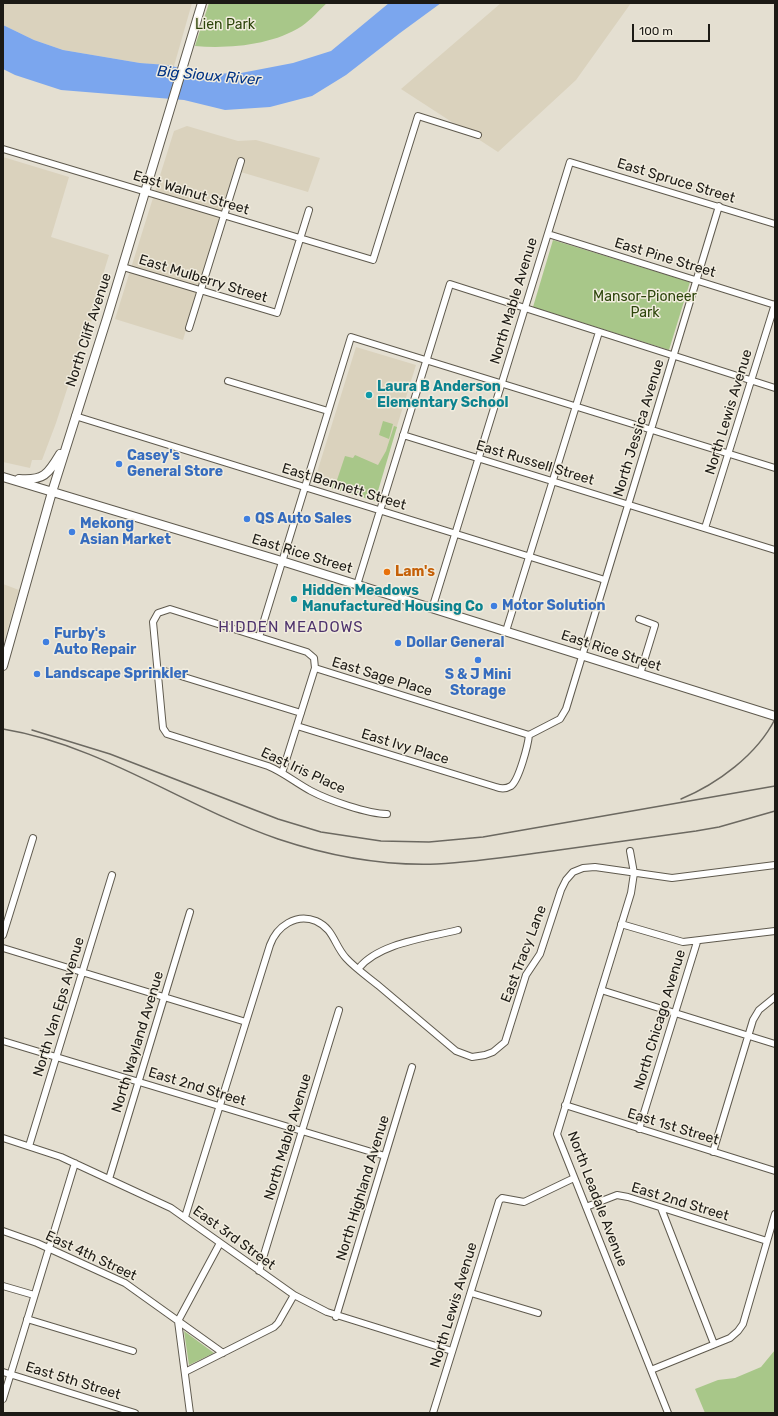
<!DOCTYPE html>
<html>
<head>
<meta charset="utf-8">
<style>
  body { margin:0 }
  #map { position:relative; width:778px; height:1416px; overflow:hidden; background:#e4dfd1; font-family:Rubik,sans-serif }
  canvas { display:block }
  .frame { position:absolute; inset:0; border:4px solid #1c1a15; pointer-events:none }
  .scale { position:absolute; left:632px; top:24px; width:78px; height:18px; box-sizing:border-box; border:2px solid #1c1a15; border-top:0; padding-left:5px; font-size:12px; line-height:14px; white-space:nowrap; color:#1c1a15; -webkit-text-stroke:3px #f1ecde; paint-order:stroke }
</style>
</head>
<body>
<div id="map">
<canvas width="778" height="1416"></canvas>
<div class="frame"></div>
<div class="scale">100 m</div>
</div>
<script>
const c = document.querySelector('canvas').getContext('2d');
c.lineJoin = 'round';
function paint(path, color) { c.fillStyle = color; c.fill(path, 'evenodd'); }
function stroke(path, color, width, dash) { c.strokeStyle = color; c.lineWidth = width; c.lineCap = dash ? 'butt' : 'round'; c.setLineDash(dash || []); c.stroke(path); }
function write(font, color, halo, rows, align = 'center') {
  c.font = font + ' Rubik,sans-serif'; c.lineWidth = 3; c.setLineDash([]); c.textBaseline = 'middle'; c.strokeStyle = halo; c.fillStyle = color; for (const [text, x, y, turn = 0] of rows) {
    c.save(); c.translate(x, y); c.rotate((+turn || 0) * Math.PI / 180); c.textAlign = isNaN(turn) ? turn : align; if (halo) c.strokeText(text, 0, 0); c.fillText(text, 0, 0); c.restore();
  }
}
const built = new Path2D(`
  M3,3h189l-18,63 -34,-3 -77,-13 -29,-10 -31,-15z
  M501,3h130l-55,77 -78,72 -97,-63z
  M187,126l51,15 18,-1 64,18 -12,34 -74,-22 -51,170 -68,-21 59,-188z
  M3,157l66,20 -18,60 58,18 -19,62 2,2 -2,7 -4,5 -30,92 -14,37h-10l-2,8 -27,-6z
  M356,347l60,18 -42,135 -60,-18z
  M3,584l16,6 -16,55z`);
const green = new Path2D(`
  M209,3h118c-8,7 -16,17 -25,23 -29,19 -73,23 -107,20z
  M553,240l137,42 -21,68 -136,-43z
  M383,421l10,3 -4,15 -10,-4z
  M394,426l3,1 -22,74 -44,-13 2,-6 3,1 9,-27 8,2 2,-3 23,10 8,-14z
  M184,1331l30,22 -25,12z
  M775,1350v63h-70l-10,-24 23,-9 17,-2 26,-11z`);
const water = new Path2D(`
  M389,3h52l-41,30 -54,42 -34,21 -42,11 -45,3 -41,-10 -123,-10 -46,-15 -12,-6v-44l31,15 29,10 77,13 27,2 38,9 36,-1 52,-10 38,-12z`);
const street = new Path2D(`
  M3,149l370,111 45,-144 60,19
  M548,234l227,71
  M123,267l154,46 32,-103
  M189,328l52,-167
  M228,381l100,30
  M75,416l530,164
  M403,435l372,115
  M705,528l70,-224
  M357,585l93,-301 325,104
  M432,609l138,-447 205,62
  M639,619l16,6 -15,49
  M506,631l93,-299
  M259,637l92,-300 424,131
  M315,668l214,67
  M158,669l143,44
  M297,726l199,61c5,2 10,2 15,-1 8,-6 17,-41 18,-51l31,-16 6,-10 153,-503
  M282,773l33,-105 -1,-10 -7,-6 -137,-43 -12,4 -5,9 9,96 1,10 4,6 101,32c15,6 28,17 43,25 17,9 57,23 76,23
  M630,851l4,22 -3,20 -74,241 111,279
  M621,924l62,18 92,-11
  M3,935l30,-97
  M3,948l243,74
  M359,968c20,-25 68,-30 99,-38
  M601,990l174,54
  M3,1041l382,115
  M565,1105l210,66
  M639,1129l58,-187
  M3,1138l58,19 110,51 123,87 33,17 125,39
  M29,1146l83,-271
  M713,1152l40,-132 6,-10 16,-13
  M109,1179l81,-267
  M586,1207l31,-12 11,2 139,44
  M661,1208l53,136
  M185,1217l85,-272c7,-19 26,-32 46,-24 18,8 18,24 30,37 9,10 22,19 33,28 26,22 51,43 77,65l16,6 13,-2 8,-3 12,-10 21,-67 14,-21 21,-64 5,-10 7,-8 10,-4 12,-1 77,11 103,-13
  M3,1231l34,12 88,40 98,70
  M259,1271l80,-261
  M3,1286l31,9
  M471,1293l67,20
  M336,1317l76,-250
  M27,1319l106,32
  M651,1370l79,-32 8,-7 5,-7 32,-110
  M3,1372l132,41
  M185,1372l89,-45 4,-4 16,-28
  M3,1399l72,-236
  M190,1413l-12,-92 42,-78
  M433,1413l66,-212 3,-3 22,4 50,-24`);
const secondary = new Path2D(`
  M3,477l285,86 487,153
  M19,479c25,2 29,-5 41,-25
  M3,666l49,-174 55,-174 95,-315`);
const rail = new Path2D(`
  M3,729c98,16 182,78 275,110 51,17 105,27 159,25 39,-2 77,-8 115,-13 48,-7 96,-13 144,-20l23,-4 56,-16
  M32,730l78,24 168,65 43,13 60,9 48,1 54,-5 292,-51
  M681,799c36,-15 76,-44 94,-80`);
const markers = [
  [369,395,4,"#0f9aa8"],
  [119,464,4,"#3f7fe0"],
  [247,519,4,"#3f7fe0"],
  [72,532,4,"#3f7fe0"],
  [387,572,4,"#e8710a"],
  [294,599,4,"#0f9aa8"],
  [494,606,4,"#3f7fe0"],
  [46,642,4,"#3f7fe0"],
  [398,643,4,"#3f7fe0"],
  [478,660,4,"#3f7fe0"],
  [37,674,4,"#3f7fe0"]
];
const parkNames = [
  ["Lien Park",225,25],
  ["Mansor-Pioneer",645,297],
  ["Park",645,313]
];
const streetNames = [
  ["East Spruce Street",676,181,17],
  ["East Walnut Street",191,193,17],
  ["East Pine Street",665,258,17],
  ["East Mulberry Street",203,279,17],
  ["North Mable Avenue",514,301,-73],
  ["North Cliff Avenue",89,330,-72],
  ["North Lewis Avenue",729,412,-73],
  ["North Jessica Avenue",639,428,-73],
  ["East Russell Street",535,463,17],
  ["East Bennett Street",344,487,17],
  ["East Rice Street",302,554,17],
  ["East Rice Street",611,651,18],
  ["East Sage Place",382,677,17],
  ["East Ivy Place",405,747,17],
  ["East Iris Place",303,771,25],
  ["East Tracy Lane",524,954,-69],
  ["North Van Eps Avenue",59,1007,-73],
  ["North Chicago Avenue",660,1020,-73],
  ["North Wayland Avenue",138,1042,-73],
  ["East 2nd Street",197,1087,17],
  ["East 1st Street",673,1127,17],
  ["North Mable Avenue",288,1137,-73],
  ["North Highland Avenue",363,1188,-73],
  ["North Leadale Avenue",597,1199,69],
  ["East 2nd Street",680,1202,17],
  ["East 3rd Street",234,1238,36],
  ["East 4th Street",91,1256,25],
  ["North Lewis Avenue",454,1305,-73],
  ["East 5th Street",73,1381,17]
];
const cultureNames = [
  ["Laura B Anderson",377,387],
  ["Elementary School",377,403],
  ["Hidden Meadows",302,591],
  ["Manufactured Housing Co",302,607]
];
const shopNames = [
  ["Casey's",127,456],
  ["General Store",127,472],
  ["QS Auto Sales",255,519],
  ["Mekong",80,524],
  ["Asian Market",80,540],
  ["Motor Solution",502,606],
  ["Furby's",54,634],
  ["Auto Repair",54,650],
  ["Dollar General",406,643],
  ["Landscape Sprinkler",45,674],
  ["S & J Mini",478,675,"center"],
  ["Storage",478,691,"center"]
];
const foodNames = [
  ["Lam's",395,572]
];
const waterNames = [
  ["Big Sioux River",209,76,5]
];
const neighbourhoodNames = [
  ["HIDDEN MEADOWS",291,628]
];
paint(built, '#dad2bd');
paint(green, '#a8c789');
paint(water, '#7ba6ee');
stroke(street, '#5f5a4e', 8);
stroke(secondary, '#5f5a4e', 10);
stroke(street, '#fff', 6);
stroke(secondary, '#fff', 8);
stroke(rail, '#6c6961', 1.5);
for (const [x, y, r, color] of markers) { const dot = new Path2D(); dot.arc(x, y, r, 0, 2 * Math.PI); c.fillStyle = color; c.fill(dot); stroke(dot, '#f1ecde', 1.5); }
write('14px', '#2d450b', '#f1ecde', parkNames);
write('14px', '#1c1a15', '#f1ecde', streetNames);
write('bold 14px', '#0d838f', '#f1ecde', cultureNames, 'left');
write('bold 14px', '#366cbe', '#f1ecde', shopNames, 'left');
write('bold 14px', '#c56008', '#f1ecde', foodNames, 'left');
write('italic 15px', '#003384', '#f1ecde', waterNames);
c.letterSpacing = '1px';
write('15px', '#4e336d', '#f1ecde', neighbourhoodNames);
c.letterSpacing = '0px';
</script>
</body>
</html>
